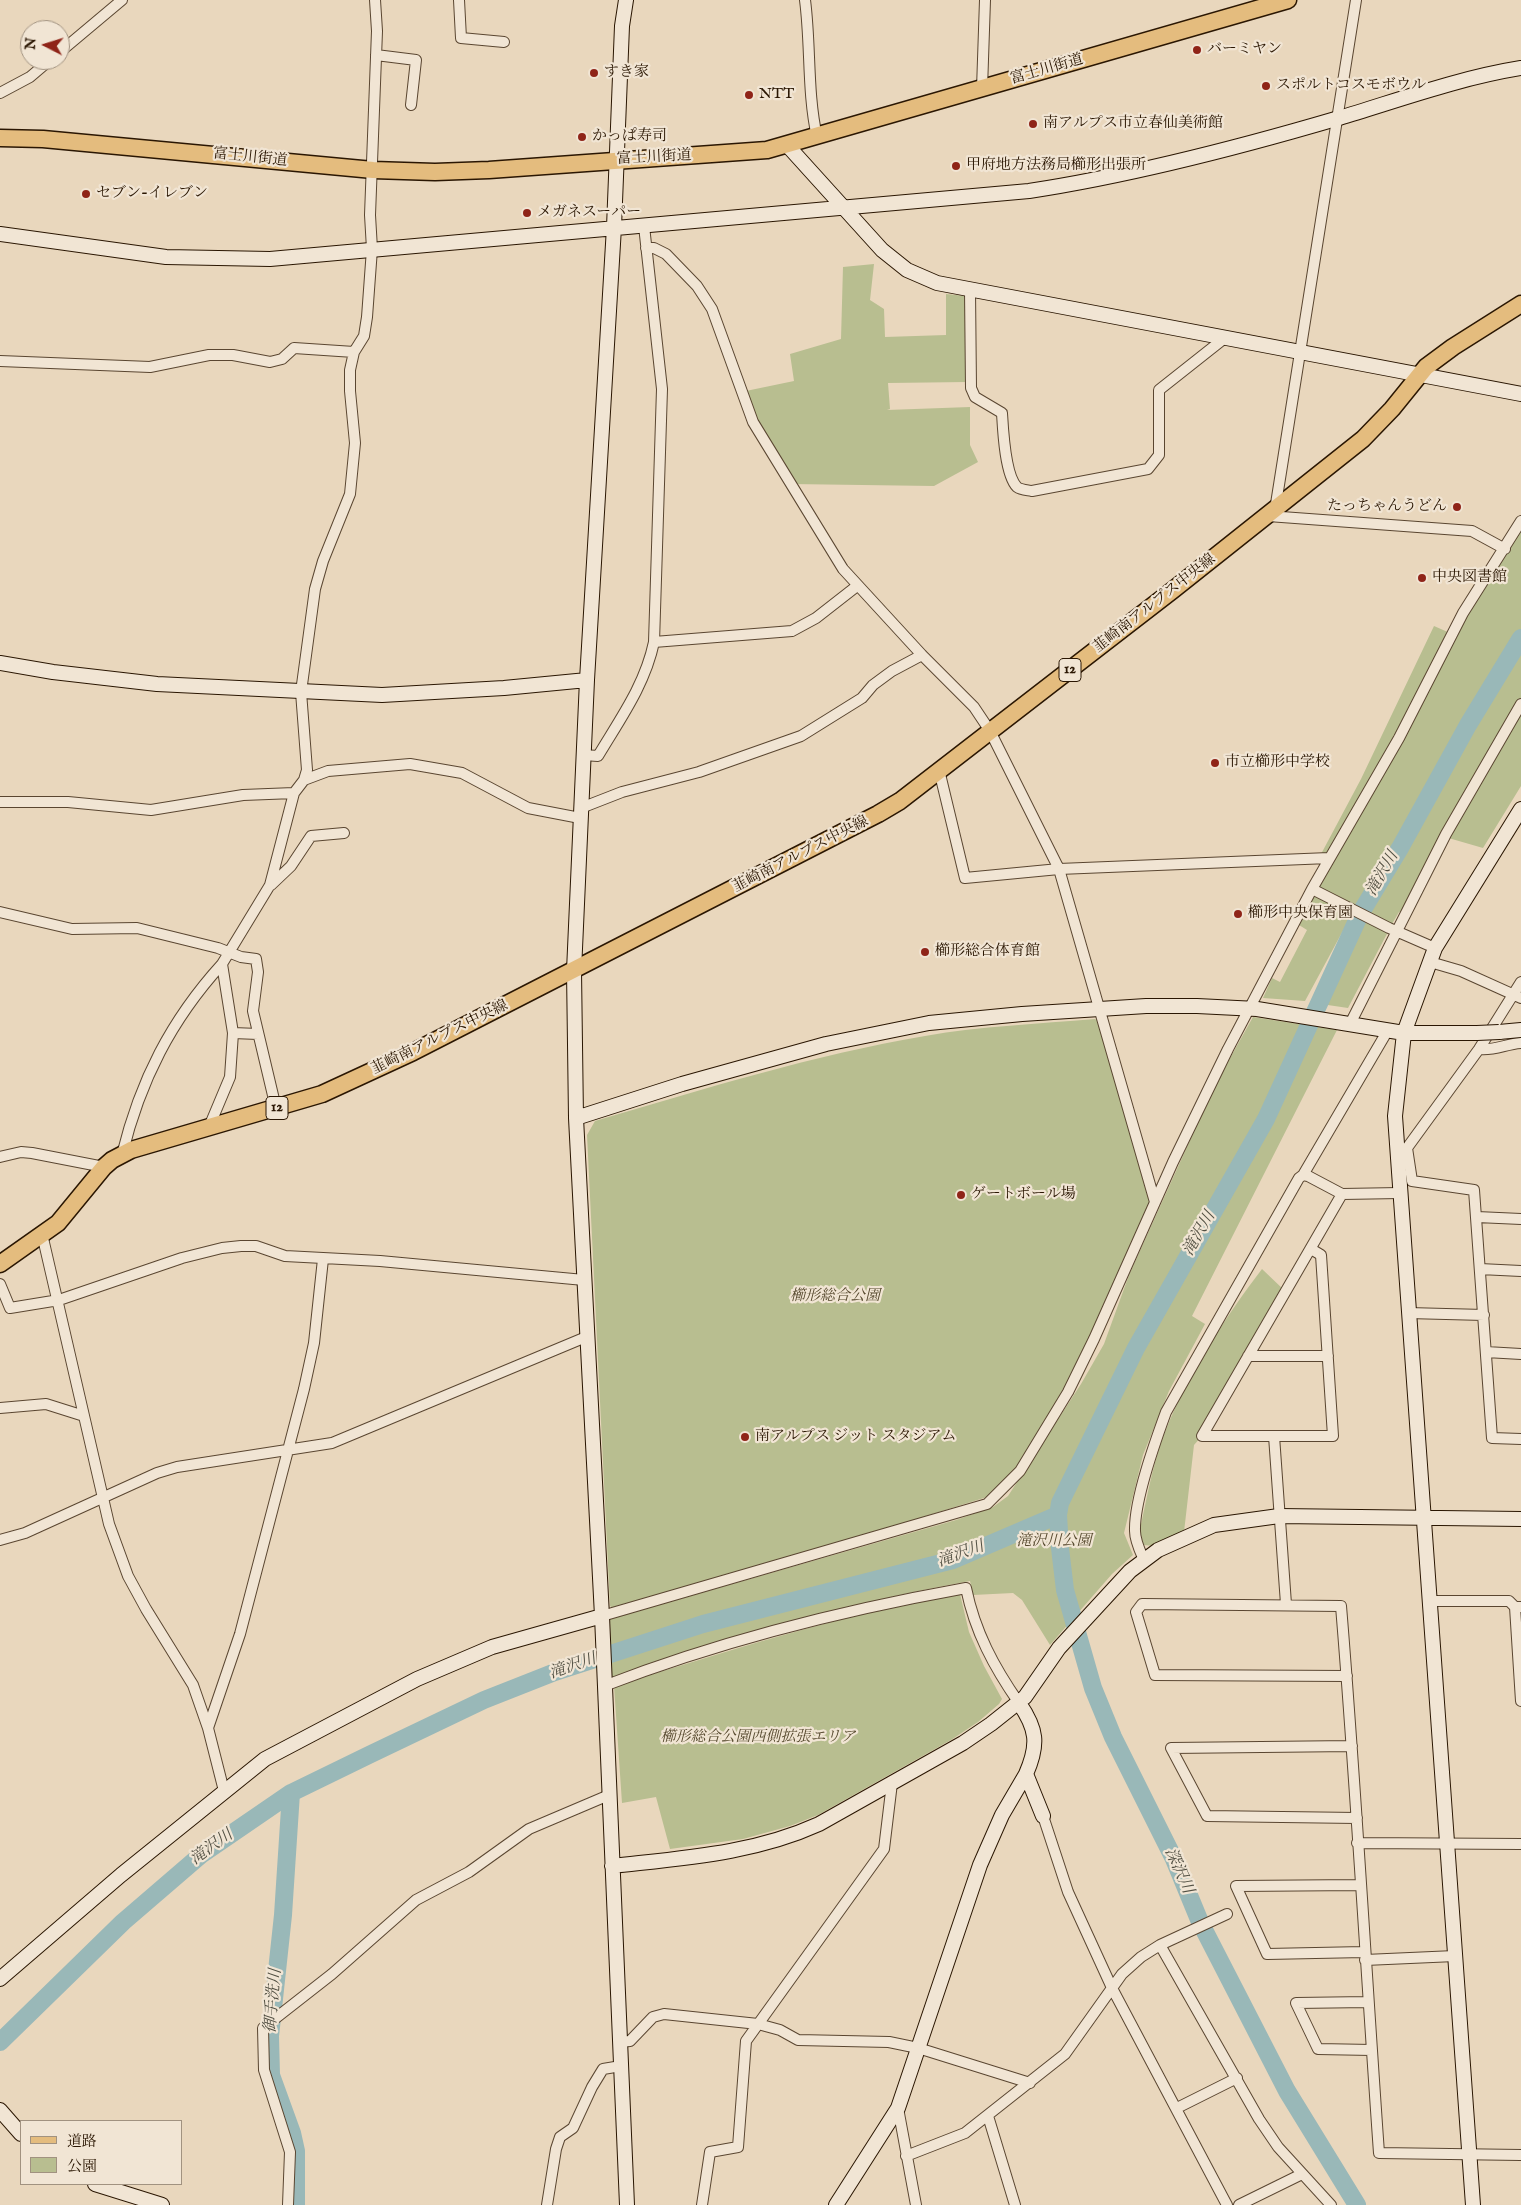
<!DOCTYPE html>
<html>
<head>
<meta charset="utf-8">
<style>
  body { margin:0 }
  #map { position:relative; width:1521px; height:2205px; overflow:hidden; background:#e9d7bd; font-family:"IM FELL English","Noto Serif JP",serif }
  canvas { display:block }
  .legend { position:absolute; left:20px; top:2120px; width:162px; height:65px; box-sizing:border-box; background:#f1e5d4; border:1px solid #a19280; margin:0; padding:6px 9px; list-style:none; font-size:15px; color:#2a1602 }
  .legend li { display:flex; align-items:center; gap:10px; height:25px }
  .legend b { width:25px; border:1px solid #a19280 }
  .north { position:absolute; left:20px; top:20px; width:50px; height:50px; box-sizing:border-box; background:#f1e5d4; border:1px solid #a19280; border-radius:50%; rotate:275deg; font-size:14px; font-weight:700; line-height:20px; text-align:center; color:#2a1602 }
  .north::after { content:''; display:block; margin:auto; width:18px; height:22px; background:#8f2418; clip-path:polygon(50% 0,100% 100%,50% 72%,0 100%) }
</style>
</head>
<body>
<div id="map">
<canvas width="1521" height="2205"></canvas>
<ul class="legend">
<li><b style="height:6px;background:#e4bc7e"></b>道路</li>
<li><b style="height:14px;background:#b8be90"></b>公園</li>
</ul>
<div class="north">N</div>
</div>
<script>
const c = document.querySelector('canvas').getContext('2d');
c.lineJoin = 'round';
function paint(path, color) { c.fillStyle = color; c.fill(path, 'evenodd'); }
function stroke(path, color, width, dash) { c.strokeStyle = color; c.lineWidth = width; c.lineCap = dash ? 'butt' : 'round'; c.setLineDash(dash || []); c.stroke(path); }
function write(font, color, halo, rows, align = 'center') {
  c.font = font + ' "IM FELL English","Noto Serif JP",serif'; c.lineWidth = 4.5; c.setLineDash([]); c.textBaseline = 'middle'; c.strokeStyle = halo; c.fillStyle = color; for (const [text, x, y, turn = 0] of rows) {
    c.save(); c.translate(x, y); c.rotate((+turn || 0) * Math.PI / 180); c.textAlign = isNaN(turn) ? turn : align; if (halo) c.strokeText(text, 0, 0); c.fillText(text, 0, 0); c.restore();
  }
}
const green = new Path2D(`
  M874,264l-4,36 14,9 1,28 61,-2v-41l20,2 1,86 -79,1 2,26 -3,1 83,-3v38l8,17 -44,24 -144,-2 -49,-92 53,-11 -4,-27 51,-15 2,-72z
  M1521,521v117l-47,77 -88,156 -15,23 -19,16 -40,-21 149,-272z
  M1434,626l16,7 -53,102 -70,121h-7l41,-77z
  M1521,645v141l-38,62 -38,-11 -38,74 -8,1 -7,12 -23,-11z
  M1314,895l38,19 -47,87 -42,-3 9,-20 8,4 27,-52 -8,-5z
  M1365,920l24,10 -41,78 -27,-4z
  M1253,1017l84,13 -145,286 13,8 -36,67 -26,64 -19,78 9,22 -21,19 -62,71 -28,-45 -9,-7 -40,2 -3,-14c-121,21 -241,60 -358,98l-2,-60 346,-99 37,-13 15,-11 73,-112 23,-40 25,-69 86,-190z
  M1095,1019l5,3 50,183 -59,135 -35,65 -45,73 -24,19 -189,59 -184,53 -4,-3 -23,-471 8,-14c109,-32 218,-66 330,-85 56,-10 113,-12 170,-17z
  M1262,1269l22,21 -82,146 -8,9 -10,87 -30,14 -10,-1 -4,-7v-9c8,-36 14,-73 29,-107 23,-54 58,-107 93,-153z
  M960,1594l9,38 15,34 18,33 -3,5 -21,18 -27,18 -133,75 -28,11 -47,13 -73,10 -14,-52 -34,6 -8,-117c115,-35 227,-72 346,-92z`);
const river = new Path2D(`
  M291,1793l-8,122 -13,121 1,39 21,58 4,18v54
  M0,2042l123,-120 79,-68 89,-61 80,-39 113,-54 71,-28 148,-48 250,-64 105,-45
  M1357,2205l-70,-114 -87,-169 -26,-63 -61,-122 -20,-49 -28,-98 -5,-42 -2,-33 2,-12 76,-155 130,-229 94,-205 40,-66 68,-123 53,-87`);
const street = new Path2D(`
  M459,0l2,38 43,4
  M805,0c6,46 2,92 12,137
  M60,52l62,-52
  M376,55l40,5 -5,45
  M982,89l3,-89
  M0,93l30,-16 20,-17
  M646,248h8l12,6 31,32 15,23 41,113 90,147 79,86 52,52 16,24 69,138 96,333
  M970,290l1,98 4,9 27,16c1,17 3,62 15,74 4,3 10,3 15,4l116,-22 11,-14v-65l67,-53
  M0,361l150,6 59,-12h24l37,7 12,-3 12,-11 60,4
  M1275,510l81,-510
  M1268,516l204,15 33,18
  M654,642l138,-11 24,-13 41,-32
  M583,755l15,1c22,-37 47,-71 56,-114l8,-253 -18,-163
  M939,770l26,108 94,-9 270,-11
  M304,780l3,-10 -6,-78 14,-103 8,-28 27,-67 5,-51 -5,-52v-21l4,-18 10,-16 3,-19 5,-68 -2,-34 7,-184 -2,-31
  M0,802h68l83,8 92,-15 51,-2
  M581,808l41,-16 77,-20 102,-36 61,-38 11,-13 19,-14 30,-16
  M271,885l20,-19 20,-30 33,-3
  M1312,889l77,39 46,20
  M0,912l72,17 65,-1 81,20 23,9 15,2 2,13 -5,39 23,97
  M1430,962l31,9 60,27
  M1521,982l-42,67 -72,99 5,33 62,9 18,248 29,1
  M1350,1024l96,-190 75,-130
  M233,1033l25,1
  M1479,1049c15,2 27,-5 42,-6
  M209,1127l21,-50 3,-44 -11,-69 48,-79 24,-92 10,-13 24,-9 82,-7 52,9 66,35 52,10
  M122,1155c18,-74 49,-135 100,-191
  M0,1157l21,-5 11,1 72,14
  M1303,1175l85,-145
  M1477,1217l44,2
  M42,1234l67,290 19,52 18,33 47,76 15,43 16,63
  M1311,1249l10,6 12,181h-131l140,-242
  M1480,1269l41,2
  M0,1284l10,24 49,-8 123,-42 40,-10 19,-2h15l29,10 95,5 204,19
  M1408,1313l76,2
  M1486,1352l35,2
  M1248,1356h80
  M0,1408l46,-4 38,12
  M1274,1436l12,168
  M0,1540l25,-7 132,-60 20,-6 155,-24 254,-106
  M1144,1560c-4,-9 -9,-19 -9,-29 -1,-31 20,-89 31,-119l133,-234 4,-3 5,1 34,18 58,-1
  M1428,1601h81l6,6
  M1521,1607h-6l6,94
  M602,1616l385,-112 33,-33 48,-79 26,-53 79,-177 55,-113 84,-160 87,-151 64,-125 58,-92
  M1347,1676l-192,-1 -19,-63 6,-8 199,2c15,182 25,364 38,547l142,2
  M604,1686c116,-45 240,-76 362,-98 9,44 28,79 53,115
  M208,1728l32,-94 64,-245 10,-46 9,-84
  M1352,1746l-181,2 36,68 150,2
  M1043,1816l25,76 44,96 115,217
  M1357,1843l164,1
  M1360,1885l-124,1 31,68 97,-2
  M1160,1945l99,174 19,28 53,58
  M1365,1960l90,-4
  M1368,2002l-72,1 22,46 54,1
  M620,2042l10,-1 23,-24 11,-3 94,10 22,6 18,10 91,2 29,6 112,35
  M898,2108l18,97
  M1177,2108l60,-30
  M988,2116l27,89
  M906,2156l59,-23 100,-79 57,-80 19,-17 19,-12 67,-31
  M288,2205l2,-53 -26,-82 -1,-42 69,-54 84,-74 53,-28 60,-43 80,-34
  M547,2205l9,-56 4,-12 13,-9 19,-41 11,-18 18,-3
  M702,2205l8,-53 28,-5 8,-106 138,-192 8,-66
  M1239,2205l63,-31`);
const secondary = new Path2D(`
  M626,0l-4,26 -8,201 -27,453 -13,291 2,147 26,498 25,589
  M787,145l95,105 25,20 30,13 584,111
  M0,234l166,23 104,2 759,-68c105,-16 208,-43 310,-73 60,-18 120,-40 182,-50
  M0,663l53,9 104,12 225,11 122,-7 83,-8
  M1499,1032l22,-2
  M576,1118l106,-34 144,-40 103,-21 93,-9 124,-8h51l60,3 147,24h73
  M1019,1703c18,26 20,41 7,71l17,42
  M612,1866c71,-8 141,-12 207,-42l144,-81 28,-19 34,-27 34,-49 71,-77 28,-21 56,-25 65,-9 242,3
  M0,1979l121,-104 144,-116 152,-80 75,-32 110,-31
  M0,2110l21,24
  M95,2184l67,21
  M836,2205l62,-97 82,-243 22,-50 24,-41
  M1473,2205l-78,-1089 9,-83 31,-85 86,-139`);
const primary = new Path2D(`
  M0,138l43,1 330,31 62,2 54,-2 278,-20 521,-150
  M0,1264l58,-41 46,-56 8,-7 19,-10 191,-56 91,-42 465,-238 22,-13 273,-211 190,-151 29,-30 34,-42 27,-20 68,-43`);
const secondaryBridge = new Path2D(`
  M1477,1033l22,-1`);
const markers = [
  [1197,50,5,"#8f2418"],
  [594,73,5,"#8f2418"],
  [1266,86,5,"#8f2418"],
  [749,95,5,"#8f2418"],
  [1033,124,5,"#8f2418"],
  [582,137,5,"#8f2418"],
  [956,166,5,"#8f2418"],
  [86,194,5,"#8f2418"],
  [527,213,5,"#8f2418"],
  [1457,507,5,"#8f2418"],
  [1422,578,5,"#8f2418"],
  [1215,763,5,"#8f2418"],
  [1238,914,5,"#8f2418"],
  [925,952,5,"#8f2418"],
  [961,1195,5,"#8f2418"],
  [745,1437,5,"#8f2418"]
];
const shields = [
  [1070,670,22],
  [277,1108,22]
];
const shieldNames = [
  ["12",1070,670],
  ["12",277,1108]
];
const poiNames = [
  ["バーミヤン",1207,50],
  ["すき家",604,73],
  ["スポルトコスモボウル",1276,86],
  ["NTT",759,95],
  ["南アルプス市立春仙美術館",1043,124],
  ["かっぱ寿司",592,137],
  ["甲府地方法務局櫛形出張所",966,166],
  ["セブン-イレブン",96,194],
  ["メガネスーパー",537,213],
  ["たっちゃんうどん",1447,507,"right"],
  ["中央図書館",1432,578],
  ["市立櫛形中学校",1225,763],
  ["櫛形中央保育園",1248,914],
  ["櫛形総合体育館",935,952],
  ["ゲートボール場",971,1195],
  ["南アルプス ジット スタジアム",755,1437]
];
const streetNames = [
  ["富士川街道",1047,70,-16],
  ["富士川街道",250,158,6],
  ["富士川街道",654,158,-3],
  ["韮崎南アルプス中央線",1155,604,-38],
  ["韮崎南アルプス中央線",801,855,-27],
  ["韮崎南アルプス中央線",440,1038,-26]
];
const parkNames = [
  ["櫛形総合公園",835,1297],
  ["滝沢川公園",1054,1542],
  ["櫛形総合公園西側拡張エリア",758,1738]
];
const waterNames = [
  ["滝沢川",1383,874,-60],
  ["滝沢川",1200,1234,-60],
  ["滝沢川",961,1555,-20],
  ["滝沢川",573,1667,-19],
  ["滝沢川",212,1848,-36],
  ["深沢川",1178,1871,66],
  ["御手洗川",274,2001,-85]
];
paint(green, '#b8be90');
stroke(river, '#99b8b8', 18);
stroke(street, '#5a4631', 12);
stroke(secondary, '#2a1602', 16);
stroke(primary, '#2a1602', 19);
stroke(street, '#f1e5d4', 10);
stroke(secondary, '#f1e5d4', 14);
stroke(primary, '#e4bc7e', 16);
stroke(secondaryBridge, '#2a1602', 16, []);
stroke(secondaryBridge, '#f1e5d4', 14);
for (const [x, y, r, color] of markers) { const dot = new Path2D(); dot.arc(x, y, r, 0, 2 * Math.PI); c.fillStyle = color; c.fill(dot); stroke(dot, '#f1e5d4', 2); }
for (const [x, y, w] of shields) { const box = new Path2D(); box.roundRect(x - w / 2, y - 11.5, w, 23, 4); c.fillStyle = '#f1e5d4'; c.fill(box); stroke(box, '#2a1602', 1); }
write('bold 14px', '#2a1602', null, shieldNames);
write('15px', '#2a1602', '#f1e5d4', poiNames, 'left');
write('15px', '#2a1602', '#f1e5d4', streetNames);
write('italic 15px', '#55482d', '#f1e5d4', parkNames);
write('italic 16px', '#514f42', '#f1e5d4', waterNames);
</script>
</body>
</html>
